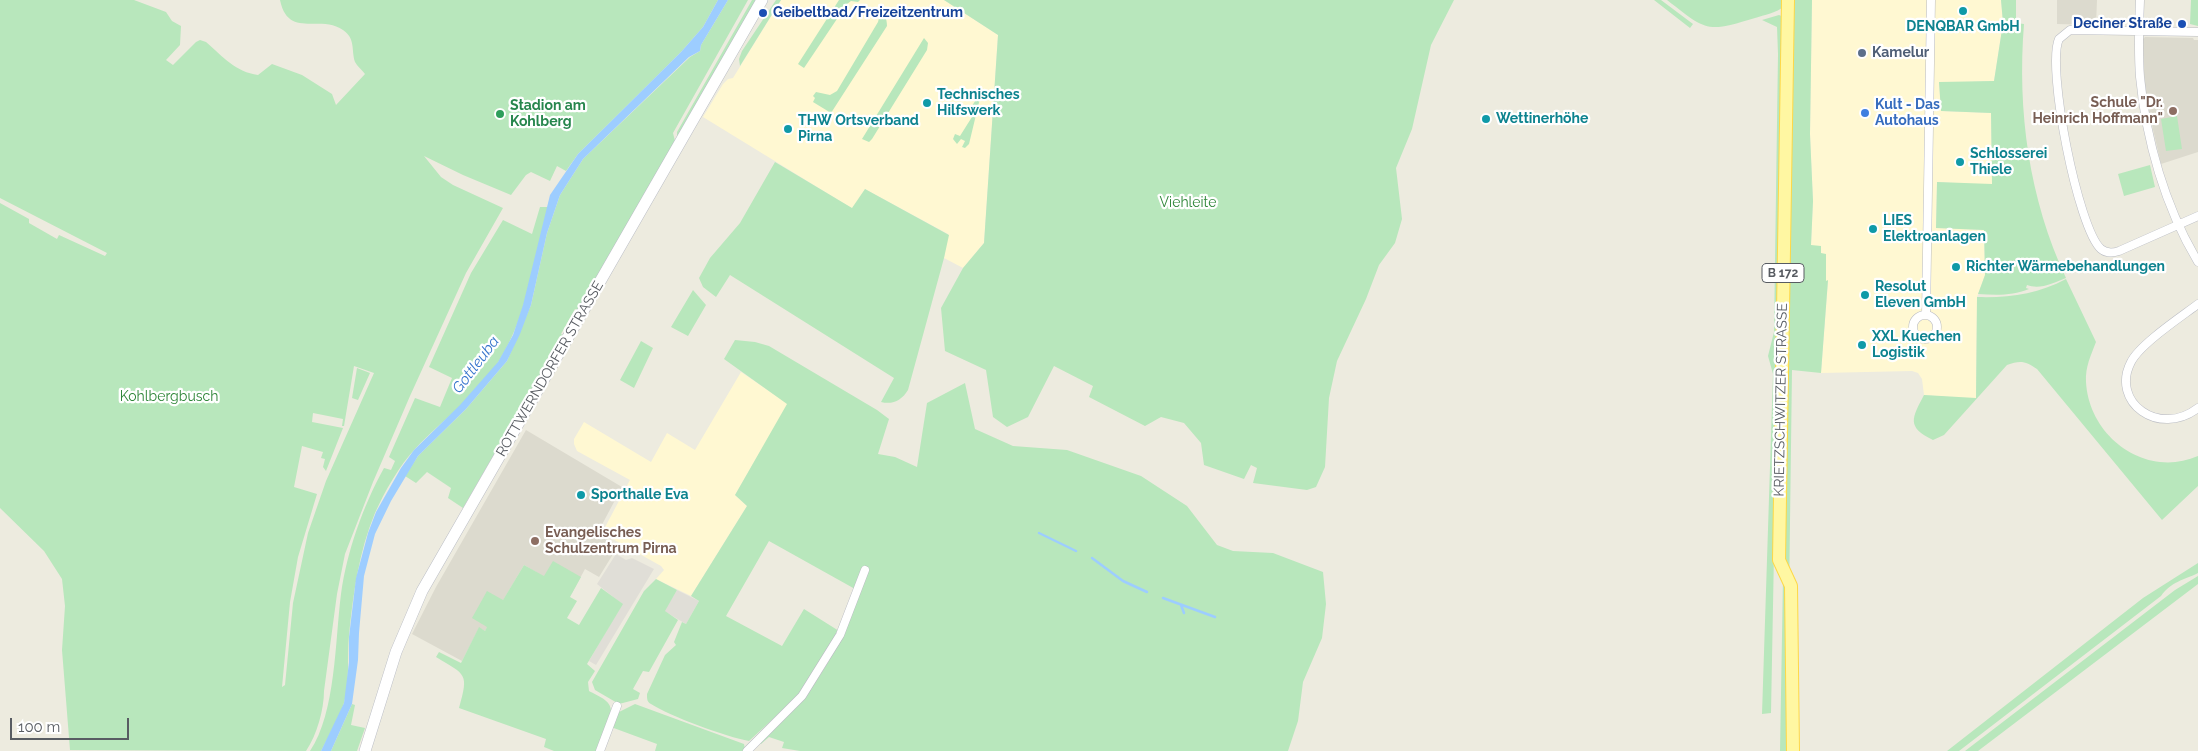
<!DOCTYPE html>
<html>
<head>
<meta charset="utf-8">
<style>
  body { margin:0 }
  #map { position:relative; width:2198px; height:751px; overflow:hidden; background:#edebdf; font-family:Raleway,sans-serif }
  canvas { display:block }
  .scale { position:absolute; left:10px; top:718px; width:119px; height:22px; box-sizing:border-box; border:2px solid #585c62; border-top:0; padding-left:6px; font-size:15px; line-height:18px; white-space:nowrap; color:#585c62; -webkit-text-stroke:4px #fff; paint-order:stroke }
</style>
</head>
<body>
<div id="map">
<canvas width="2198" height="751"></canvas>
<div class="scale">100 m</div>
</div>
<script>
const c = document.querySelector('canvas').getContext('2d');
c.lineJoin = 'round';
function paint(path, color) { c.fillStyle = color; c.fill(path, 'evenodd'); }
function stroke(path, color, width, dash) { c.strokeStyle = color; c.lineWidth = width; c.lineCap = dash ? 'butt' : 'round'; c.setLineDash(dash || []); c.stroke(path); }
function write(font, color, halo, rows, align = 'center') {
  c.font = font + ' Raleway,sans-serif'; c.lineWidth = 4.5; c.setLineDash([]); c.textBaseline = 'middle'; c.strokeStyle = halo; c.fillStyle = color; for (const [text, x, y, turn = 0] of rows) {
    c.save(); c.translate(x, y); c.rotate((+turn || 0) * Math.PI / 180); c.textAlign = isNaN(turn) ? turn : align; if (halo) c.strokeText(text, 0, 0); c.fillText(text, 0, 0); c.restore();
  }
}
const commercial = new Path2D(`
  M781,0h163l54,35 -14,208 -21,25 -19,-10 4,-24 -83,-45 -12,20 -150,-92 20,-33 5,-5 5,-1z
  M1812,0h189l2,23 -9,58 -55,2 2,28 50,2 1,72 -55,-3 -1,46 48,2 1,45 -8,22 -1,102 -52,-4 -2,-16 -4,-6 -6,-2 -91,2 7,-92h-2l-5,-28 -10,-8 2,-44 -3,-67z
  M741,372l47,32 -53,91 12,11 -56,90 -35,-17 8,-9 -3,-4 -59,-33 28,-53 -53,-29 -3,-7v-5l10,-17 67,40 16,-29 28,17z`);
const industrial = new Path2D(`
  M616,554l10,6 6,-2 22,11 -58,96 -7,-4 33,-57 -25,-20z
  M677,590l22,11 -13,23 -22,-13z`);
const education = new Path2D(`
  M2057,0h40l-1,25 -39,-1z
  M2145,37l48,1 1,2h4v112l-37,12 -15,-65 -2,-27 -1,-33z
  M526,430l96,57 -25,47 21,12 -19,31 -14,-8 -13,24 -48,-28 -39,66 -6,-3 -17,33 -50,-27 24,-47z`);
const green = new Path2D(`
  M0,0h134l32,12 6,9 9,5 -1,19 -14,15 7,5 23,-23 4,-2 6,2c17,15 30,30 52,33l14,-11 30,11 30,19 4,11 29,-31c-3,-4 -8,-8 -10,-12 -4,-12 1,-23 -12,-32 -23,-16 -55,9 -63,-30h438l-15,27 -22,25 -103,102 -12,17 -9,-5 -7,15 -19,-9 -5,3 -15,20 -48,-20 -39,-19 17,21 12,8 50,23 -37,65 -56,123 -37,86 -28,72 -8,40 -13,97c0,18 -7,44 -18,60l-236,-1 -8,-100 3,-44 -3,-27 -18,-28 -44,-43v-305l29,16v4l28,16 2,-4 46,21 2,-3 -107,-55zM354,366l20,7 -48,108 -18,52 -15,70 -8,82 -3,2 8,-85 8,-45 19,-63 -23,-7 8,-41 21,6 -2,6 4,1 -2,8 3,4 17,-43 -31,-6 1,-9 30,6 -1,7h2z
  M728,0h20l-75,133 2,8 -97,169 -3,-1 -14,25 2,1 -100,173 -15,-10 3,-10 -24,-16 -11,11 -11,-7 13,-20 48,-47 41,-48 24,-56 16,-72 13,-38 23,-36 107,-102 10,-6 1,-6z
  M752,0h4l-79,137v-5z
  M776,0h5l-41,66 -1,-7 3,-8z
  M839,0h21l-2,2 -7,-1 -4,3 -43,64 -6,-4z
  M944,0h510l-23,45 -19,84 -16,39 6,51 -7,24 -16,22 -13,34 -29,62 -8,37 -4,69 -9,20 -9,3 -54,-7 4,-15 -6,-3 -7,14 -40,-14 -3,-22 -17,-20 -23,-6 -16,9 -56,-29 4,-11 -39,-20 -26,51 -21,10 -14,-10 -7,-47 -41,-19 -4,-43 22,-40 21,-25 14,-208z
  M1654,0h7l32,24 -3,4z
  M1667,0h117v6c-7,7 -20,9 -29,12 -49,15 -48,13 -88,-18z
  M1793,0h19l-2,134 3,67 -2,44 10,1v7l5,1v27l2,-1 -7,93 -29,-3 -5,381h-7z
  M2001,0h15v23l8,1c-7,87 5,175 42,254 -13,5 -26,12 -39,7l-1,3 3,1c-17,7 -33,6 -51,5l7,-19 -1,-45 -48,-2 1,-46 55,2 -1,-71 -50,-2 -2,-29 55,-1 9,-58z
  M2191,0h7v26l-8,-2z
  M877,9c7,5 10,8 10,17l-56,87 -18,-11 2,-4 -2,-2 3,-4 14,3 7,-4 41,-69 1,-4 -4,-6z
  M1779,15l5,2 -13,696 -9,1 11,-340 -5,-18 6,-24 4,-278 -1,-27 -15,-7z
  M924,38l4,5 -1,7 -55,89 -3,3 -7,-3z
  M982,90l-13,54 -4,4 -3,-1 3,-6 -4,-2 -4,5 -4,-5 2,-5 5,2 17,-27 -5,-3z
  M2177,116l5,33 -16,2 -5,-32z
  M775,162l77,46 13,-19 84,46 -5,23 -36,132c-6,10 -15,15 -27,12l13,-24 -164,-103 -14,22 -13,-10 -4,-9 11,-20 30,-35z
  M2150,165l5,22 -31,9 -6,-22z
  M540,207h8c-14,51 -20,108 -49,154 -21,34 -57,59 -84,88 -16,17 -30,42 -40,64 -16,38 -22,81 -26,122 -2,23 1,46 -5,68 -5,16 -15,33 -23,48h-11c26,-38 25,-111 31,-157 6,-43 22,-88 43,-126l7,2 4,-9 -6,-4 26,-59 25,9 12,-29 -23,-11 42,-94 32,-53 29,14z
  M2066,279l30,63c-5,13 -11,25 -10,40 3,55 60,97 112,74v30l-36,34 -125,-151c-11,-8 -17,-9 -30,-4l-63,70 -11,5c-27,-13 -21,-22 -9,-45l52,3 1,-101c32,1 61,-3 89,-18z
  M693,290l13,15 -18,31 -17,-9z
  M735,340l20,2 14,4 108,64 12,9 -11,35 17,3 22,10 10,-64 38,-20 10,46 38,17 54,4 74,26 46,30 30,39 16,6 40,2 50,19 3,32 -4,34 -19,44 -5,39 -10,30h-488l-18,-3 2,-6 -15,-5 -8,7 -3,-1c26,-26 55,-51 72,-85 10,-21 16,-46 25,-69l-86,-48 -43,75 56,30 22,-37 35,22 -39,63 -51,47c-22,-4 -80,-25 -98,-37 -4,-2 -4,-5 -4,-10l18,-39 11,-10 -2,-3 8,-20 4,2 13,-23 -8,-5 56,-90 -12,-11 52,-91 -63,-45z
  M641,341l12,7 -19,40 -14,-8z
  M357,368l13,5 -12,27 -6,-2z
  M553,561l28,16 -11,20 7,4 -10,17 12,7 22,-37 22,16 -36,60 8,7 -7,11 1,9c9,5 22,9 22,20l-15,40h-42l-10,-4 2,-8 -87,-31c10,-35 7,-33 -23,-51l3,-5 22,11 18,-36 6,4 2,-4 -15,-9 15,-27 16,9 21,-35 20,11z
  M2198,563v10c-16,8 -26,8 -37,23l-202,155h-12l196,-153z
  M2198,576v8l-220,167h-13l210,-161z
  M656,579l21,11 -12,21 13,9 -29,52 -6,-1 -10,18 7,4 -2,6 -19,5 -24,-14 -3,-8 52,-91z
  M352,704l3,1 -4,20 14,3 -8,23h-26z
  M635,704l109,40 1,5 -1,2h-89l2,-7 -46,-17 6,-14z`);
const water = new Path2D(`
  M718,0h10l-27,45 -1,6 -11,6 -106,102 -23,36 -13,38 -16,72 -11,29 -13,27 -41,48 -48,47 -27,45 -16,33 -11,42 -5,57 -1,27 -6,44 -21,47h-10l23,-48 5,-41v-25l7,-59 12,-45 8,-21 25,-44 13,-18 46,-45 38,-43 15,-27 10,-30 27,-110 28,-41 103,-102 22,-25z`);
const stream = new Path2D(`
  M1039,533l37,18
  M1092,558l31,23 24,11
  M1163,598l52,19
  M1181,605l3,8`);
const minor = new Path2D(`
  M2140,0c-1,25 -2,51 0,77 6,63 25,130 58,185
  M2198,32l-128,-2 -11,9c-13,27 19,190 42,210 6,5 12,4 18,2l79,-35
  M2198,304c-17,13 -58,40 -67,58 -21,40 28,76 67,46
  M1913 327a12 12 0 1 1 24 0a12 12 0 1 1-24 0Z
  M1926,315l5,-315
  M600,751l17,-45
  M747,751l55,-55 38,-61 25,-65`);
const secondary = new Path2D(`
  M365,751l31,-99 26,-61 340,-591`);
const primary = new Path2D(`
  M1788,0l-9,560 12,26 2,165`);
const markers = [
  [1963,11,5,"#0f9aa8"],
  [763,13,5,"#1a4fb4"],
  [2182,24,5,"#1a4fb4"],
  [1862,53,5,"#5c6f8a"],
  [927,103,5,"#0f9aa8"],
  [2173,111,5,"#8d6e63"],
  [1865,113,5,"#3f7fe0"],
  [500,114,5,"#2e9e5b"],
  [1486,119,5,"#0f9aa8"],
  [788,129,5,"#0f9aa8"],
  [1960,162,5,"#0f9aa8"],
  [1873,229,5,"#0f9aa8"],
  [1956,267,5,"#0f9aa8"],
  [1865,295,5,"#0f9aa8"],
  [1862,345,5,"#0f9aa8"],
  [581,495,5,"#0f9aa8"],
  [535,541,5,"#8d6e63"]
];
const shields = [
  [1783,273,42]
];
const shieldNames = [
  ["B 172",1783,273]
];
const transitNames = [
  ["Geibeltbad/Freizeitzentrum",773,13],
  ["Deciner Straße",2172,24,"right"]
];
const cultureNames = [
  ["DENQBAR GmbH",1963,27,"center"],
  ["Technisches",937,95],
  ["Hilfswerk",937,111],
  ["Wettinerhöhe",1496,119],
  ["THW Ortsverband",798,121],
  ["Pirna",798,137],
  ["Schlosserei",1970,154],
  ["Thiele",1970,170],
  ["LIES",1883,221],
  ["Elektroanlagen",1883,237],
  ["Richter Wärmebehandlungen",1966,267],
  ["Resolut",1875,287],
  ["Eleven GmbH",1875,303],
  ["XXL Kuechen",1872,337],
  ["Logistik",1872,353],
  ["Sporthalle Eva",591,495]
];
const serviceNames = [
  ["Kamelur",1872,53]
];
const educationNames = [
  ["Schule \"Dr.",2163,103],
  ["Heinrich Hoffmann\"",2163,119],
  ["Evangelisches",545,533,"left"],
  ["Schulzentrum Pirna",545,549,"left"]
];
const shopNames = [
  ["Kult - Das",1875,105],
  ["Autohaus",1875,121]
];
const leisureNames = [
  ["Stadion am",510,106],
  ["Kohlberg",510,122]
];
const parkNames = [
  ["Viehleite",1188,203],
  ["Kohlbergbusch",169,397]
];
const streetNames = [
  ["ROTTWERNDORFER STRASSE",550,369,-60],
  ["KRIETZSCHWITZER STRASSE",1781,400,-89]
];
const waterNames = [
  ["Gottleuba",476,365,-53]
];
paint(commercial, '#fff8d2');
paint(industrial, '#e0ded7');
paint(education, '#dcdace');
paint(green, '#b8e7bc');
paint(water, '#9dcdff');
stroke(stream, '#9dcdff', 2.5);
stroke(minor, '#babcc3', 9);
stroke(secondary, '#babdc5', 12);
stroke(primary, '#fed847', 14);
stroke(minor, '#fff', 8);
stroke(secondary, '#fff', 11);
stroke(primary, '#fff7a2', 12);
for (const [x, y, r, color] of markers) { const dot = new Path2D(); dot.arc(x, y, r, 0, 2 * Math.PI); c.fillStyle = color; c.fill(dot); stroke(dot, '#fff', 2); }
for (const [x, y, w] of shields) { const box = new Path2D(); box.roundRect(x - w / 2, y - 9.5, w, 19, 4); c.fillStyle = '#fff'; c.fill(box); stroke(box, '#585c62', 1); }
write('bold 12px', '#585c62', null, shieldNames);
write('bold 14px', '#164399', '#fff', transitNames, 'left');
write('bold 14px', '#0d838f', '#fff', cultureNames, 'left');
write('bold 14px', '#4e5e75', '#fff', serviceNames, 'left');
write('bold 14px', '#785e54', '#fff', educationNames, 'right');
write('bold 14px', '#366cbe', '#fff', shopNames, 'left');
write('bold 14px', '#27864d', '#fff', leisureNames, 'left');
write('14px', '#2d8537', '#fff', parkNames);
write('14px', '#585c62', '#fff', streetNames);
write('italic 15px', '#3674cc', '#fff', waterNames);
</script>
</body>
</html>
